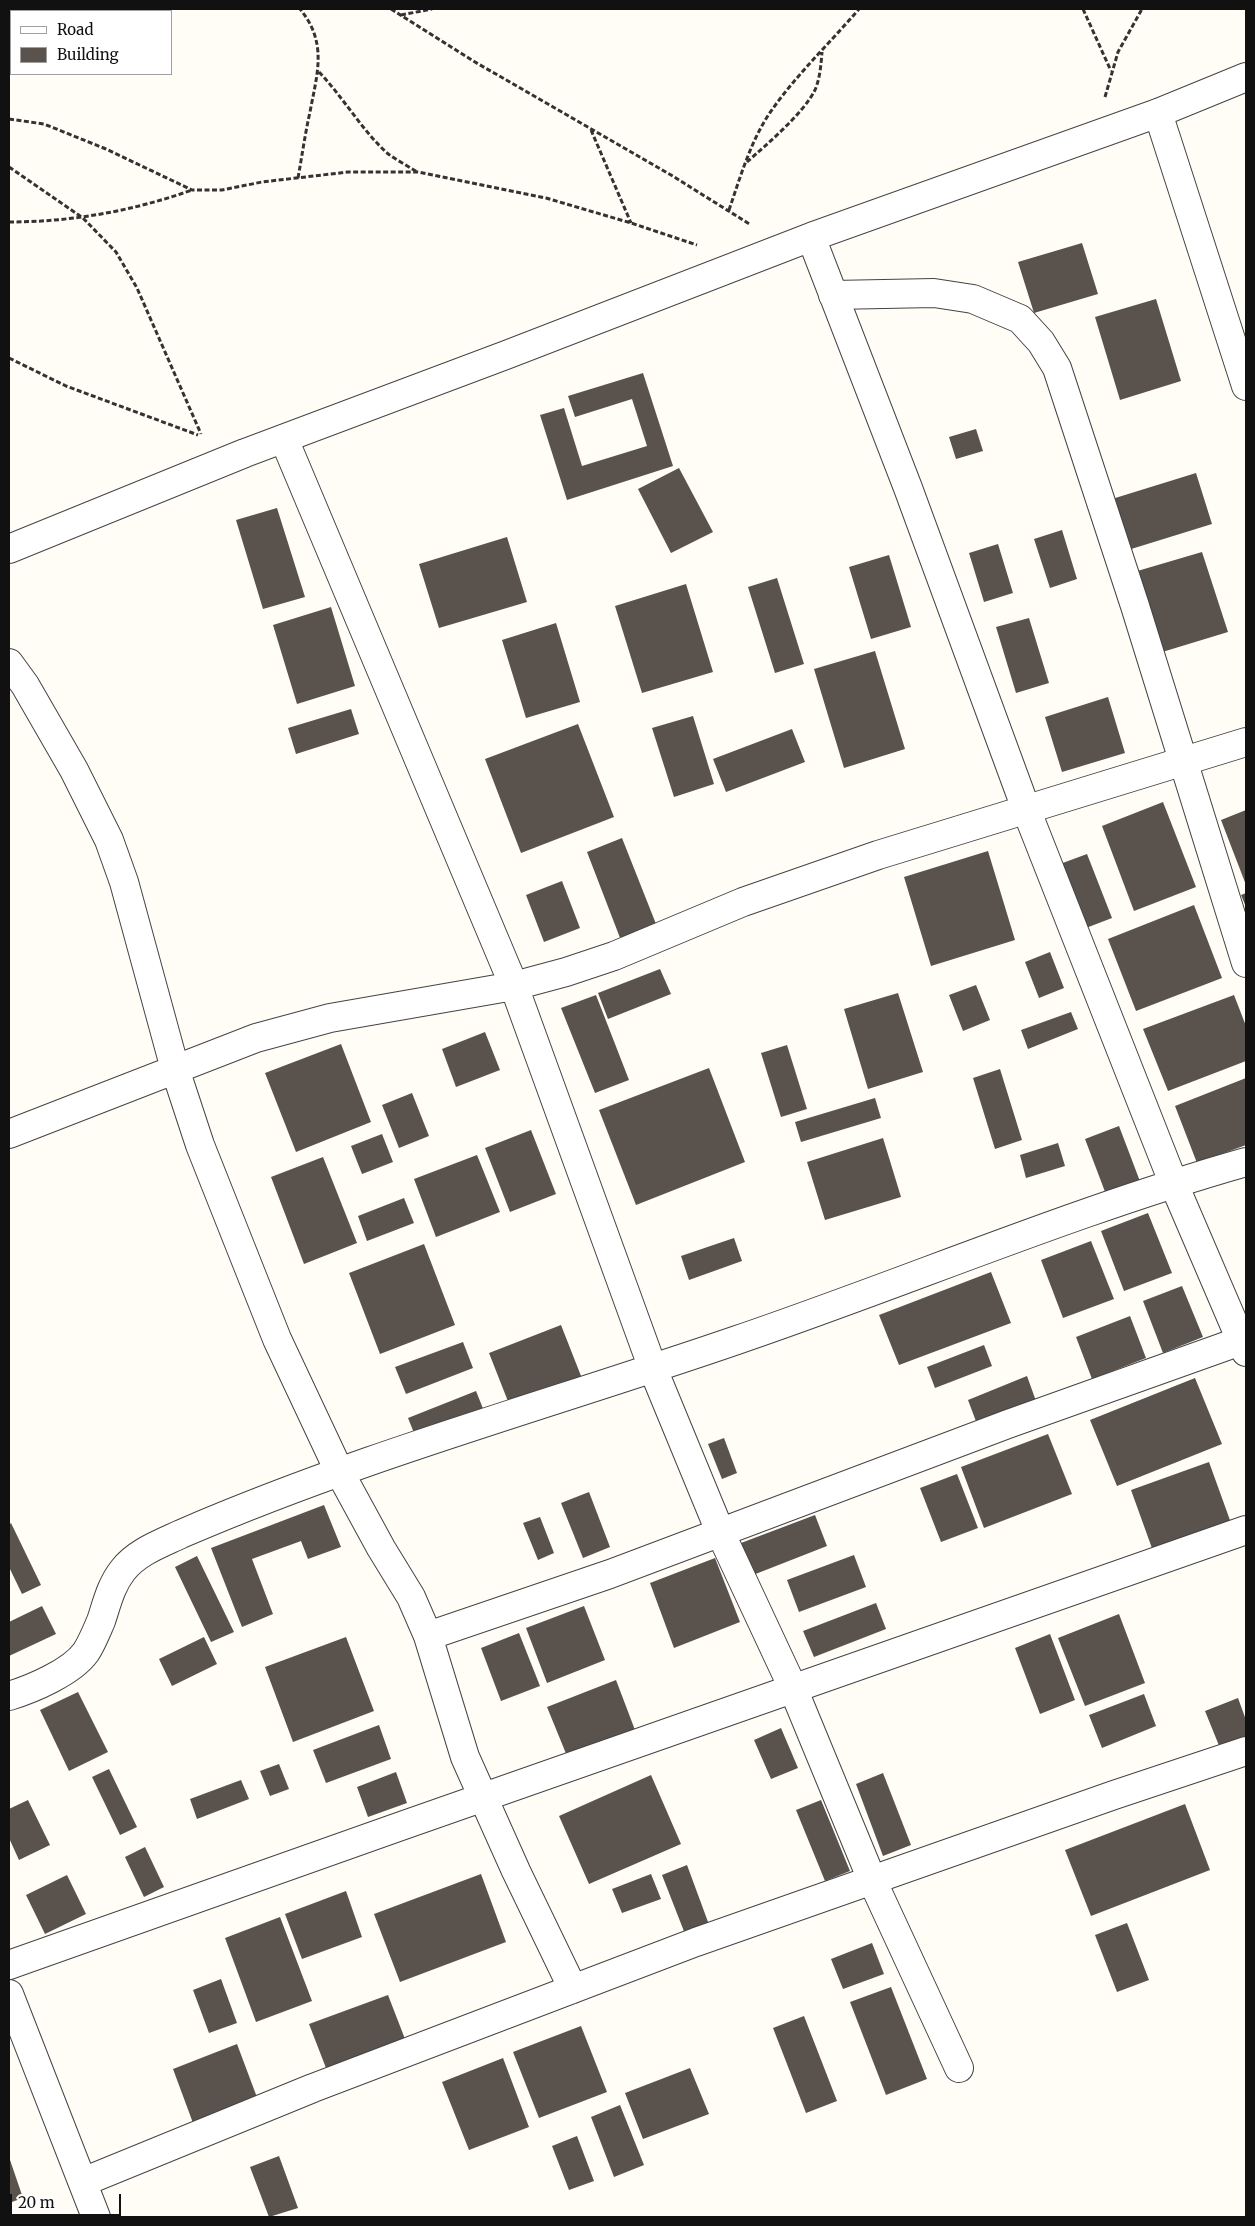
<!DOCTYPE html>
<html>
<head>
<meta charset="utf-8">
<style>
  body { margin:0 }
  #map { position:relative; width:1255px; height:2226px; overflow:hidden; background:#fffdf5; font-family:Merriweather,serif }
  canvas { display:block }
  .frame { position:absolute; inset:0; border:10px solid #111; pointer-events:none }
  .legend { position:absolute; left:10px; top:10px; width:162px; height:65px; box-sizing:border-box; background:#fff; border:1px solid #a0a0a0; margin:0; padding:6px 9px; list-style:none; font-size:15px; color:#111 }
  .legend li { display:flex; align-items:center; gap:10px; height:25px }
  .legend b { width:25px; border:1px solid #a0a0a0 }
  .scale { position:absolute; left:10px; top:2194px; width:111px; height:22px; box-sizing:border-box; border:2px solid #111; border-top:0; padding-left:6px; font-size:15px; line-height:18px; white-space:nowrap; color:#111; -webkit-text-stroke:4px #fff; paint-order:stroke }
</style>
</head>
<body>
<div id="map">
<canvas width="1255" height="2226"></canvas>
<div class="frame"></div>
<ul class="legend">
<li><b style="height:6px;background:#fff"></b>Road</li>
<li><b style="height:14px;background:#5a524d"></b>Building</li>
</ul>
<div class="scale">20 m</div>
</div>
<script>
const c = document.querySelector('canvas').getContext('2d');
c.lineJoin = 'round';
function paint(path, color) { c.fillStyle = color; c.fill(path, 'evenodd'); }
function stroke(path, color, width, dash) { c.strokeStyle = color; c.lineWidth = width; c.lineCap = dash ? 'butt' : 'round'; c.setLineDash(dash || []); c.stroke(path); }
const building = new Path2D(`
  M1082,243l16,51 -64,19 -16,-51z
  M1156,299l25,82 -61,19 -25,-83z
  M643,373l30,93 -106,34 -27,-85 24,-7 18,58 65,-20 -15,-47 -57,18 -7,-21z
  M976,429l7,22 -27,8 -7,-22z
  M679,468l34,64 -42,21 -33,-64z
  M1196,473l16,51 -84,26 -16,-51z
  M277,508l28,89 -42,12 -27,-89z
  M1062,530l15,49 -27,9 -16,-49z
  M507,537l20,65 -88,26 -20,-64z
  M998,544l15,49 -29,9 -15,-49z
  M1202,552l26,80 -69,21 -25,-81z
  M889,555l22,72 -40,12 -22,-72z
  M777,578l27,86 -29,9 -27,-86z
  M686,584l27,88 -71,21 -27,-87z
  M331,607l24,79 -58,18 -24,-79z
  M1029,618l20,65 -33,10 -20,-66z
  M556,623l24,79 -54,16 -24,-78z
  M875,651l30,98 -61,19 -30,-99z
  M1108,697l17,56 -63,19 -17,-55z
  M351,709l8,25 -63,20 -8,-26z
  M693,716l21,68 -40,13 -22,-69z
  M578,724l36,93 -93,36 -36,-94z
  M792,729l13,33 -79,30 -13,-33z
  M1163,802l33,85 -62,24 -32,-85z
  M1246,810v75l-25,-65z
  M622,838l36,91 -36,14 -35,-91z
  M988,851l27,89 -84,26 -27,-89z
  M1087,854l25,64 -26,10 -26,-64z
  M562,881l18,47 -36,14 -18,-47z
  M1246,893v14l-5,-12z
  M1194,905l28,73 -86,33 -28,-72z
  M1050,952l14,36 -25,10 -14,-36z
  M660,969l11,25 -63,25 -10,-26z
  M976,985l14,35 -27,11 -14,-36z
  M898,993l25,79 -55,17 -24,-80z
  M596,995l33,85 -34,13 -34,-85z
  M1234,995l12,31v35l-78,30 -25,-62z
  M1071,1012l7,17 -50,20 -7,-19z
  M485,1032l15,38 -44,17 -14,-38z
  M341,1044l30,78 -75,30 -31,-79z
  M787,1045l20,64 -26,8 -20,-64z
  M709,1068l36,94 -109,43 -37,-95z
  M1000,1069l22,71 -27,9 -22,-71z
  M1246,1078v67l-49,18 -22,-57z
  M412,1093l17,43 -30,12 -17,-43z
  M875,1098l6,20 -80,24 -6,-20z
  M1119,1126l22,58 -34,13 -22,-58z
  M531,1130l25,64 -46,18 -25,-64z
  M382,1134l11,28 -31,12 -11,-28z
  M883,1138l18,59 -76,23 -18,-58z
  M1058,1143l7,23 -39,12 -6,-23z
  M477,1155l23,57 -64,25 -22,-58z
  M323,1157l34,86 -53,21 -33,-87z
  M404,1198l10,25 -47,18 -9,-25z
  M1148,1213l24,60 -48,18 -23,-60z
  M734,1238l8,23 -53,19 -8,-24z
  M1091,1241l23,58 -51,19 -22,-58z
  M424,1244l31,81 -75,29 -31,-81z
  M991,1272l20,51 -112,42 -20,-50z
  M1182,1286l21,51 -40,16 -20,-52z
  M1130,1316l16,42 -54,21 -16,-42z
  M561,1325l22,56 -72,28 -22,-56z
  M463,1342l10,26 -67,26 -11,-27z
  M984,1345l8,21 -57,22 -8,-21z
  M1027,1376l9,25 -59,23 -9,-24z
  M1195,1378l27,66 -105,42 -27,-66z
  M476,1391l8,20 -68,27 -8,-20z
  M1048,1434l24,60 -88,34 -23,-61z
  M724,1438l13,35 -15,6 -14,-35z
  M1209,1462l22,61 -78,28 -22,-61z
  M957,1474l21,54 -37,14 -21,-54z
  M589,1492l21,55 -27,11 -22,-55z
  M324,1505l17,42 -33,12 -7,-18 -49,18 21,55 -31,13 -31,-79z
  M815,1515l12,31 -74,29 -12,-32z
  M540,1517l14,36 -16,7 -15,-37z
  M11,1523l30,62 -19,9 -13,-27v-42z
  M854,1555l12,32 -67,25 -12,-32z
  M197,1556l37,76 -23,10 -36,-75z
  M715,1558l25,64 -66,26 -24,-65z
  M876,1603l10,26 -72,28 -11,-26z
  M42,1606l14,28 -47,22v-34z
  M584,1606l21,54 -58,23 -21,-55z
  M1119,1614l26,69 -60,23 -27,-68z
  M519,1633l21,53 -39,15 -20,-53z
  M1050,1634l25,66 -35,14 -25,-66z
  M204,1637l13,27 -45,22 -13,-27z
  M346,1637l28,74 -81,31 -28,-75z
  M616,1680l19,50 -68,26 -20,-49z
  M78,1692l30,60 -39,19 -29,-61z
  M1144,1694l12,32 -54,22 -13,-33z
  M1238,1698l8,22v18l-26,10 -15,-37z
  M379,1725l12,34 -65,24 -13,-33z
  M781,1728l17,40 -27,11 -17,-39z
  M279,1764l10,25 -19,7 -10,-25z
  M109,1769l28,58 -17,8 -28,-58z
  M396,1772l11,31 -39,14 -11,-30z
  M883,1773l28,72 -28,11 -27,-72z
  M651,1775l30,69 -92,40 -30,-68z
  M241,1780l8,19 -52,20 -7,-20z
  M28,1800l22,45 -31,15 -10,-22v-29z
  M821,1800l29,71 -25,10 -29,-71z
  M1185,1804l25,66 -119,46 -26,-66z
  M145,1847l19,40 -20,10 -19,-40z
  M687,1865l24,65 -24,9 -25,-64z
  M481,1874l25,68 -106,40 -26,-68z
  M651,1874l10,25 -39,14 -10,-24z
  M67,1875l19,39 -41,20 -19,-39z
  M346,1891l16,46 -60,22 -17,-45z
  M280,1917l32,84 -56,21 -31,-84z
  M1127,1923l22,57 -32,12 -22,-57z
  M872,1943l12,31 -41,15 -12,-30z
  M221,1979l16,44 -28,10 -16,-43z
  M891,1987l36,92 -41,16 -36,-93z
  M388,1995l17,44 -79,29 -17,-44z
  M804,2016l33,85 -31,12 -33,-85z
  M581,2026l26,66 -68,26 -26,-66z
  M237,2044l21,56 -65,23 -20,-54z
  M503,2058l26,69 -60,23 -27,-68z
  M690,2068l19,46 -66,25 -18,-46z
  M620,2105l24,60 -30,12 -23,-60z
  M577,2136l17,45 -25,9 -17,-44z
  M279,2156l19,52 -29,9 -19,-50z
  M9,2157l14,41 -14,5z`);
const path = new Path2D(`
  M391,9l84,53 196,113 80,50
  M1083,9l28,62
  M401,15l31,-6
  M319,72c24,25 42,57 68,81 9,7 21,13 30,19
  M1105,97l13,-45 24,-43
  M9,119l35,5 62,25 86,41h30l40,-8 86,-10h70l128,26 85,25 66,22
  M591,130l40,93
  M747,162c20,-18 56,-48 68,-72 5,-12 6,-25 7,-38
  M9,167l74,51 33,34 21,36 64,146
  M298,178c4,-22 7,-44 12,-66 7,-38 18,-69 -10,-103
  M729,210c11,-32 21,-67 40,-96 26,-38 60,-70 90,-105
  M9,222c62,0 124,-11 183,-32
  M9,358l57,28 132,49`);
const minor = new Path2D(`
  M1158,113l88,273
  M833,295l101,-2 39,6 47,20 21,23 16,26 78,238 111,357
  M284,439l230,547 139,383 68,165 71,152 80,194 87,188
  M9,663l16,22 49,85 35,70 15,42 51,187 25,76 77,194 62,132 42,77 30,49 17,39 37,121 51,114 57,118
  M9,1134l247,-96 74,-20 184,-32 52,-14 48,-16 129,-54 135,-47 368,-113
  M428,1636l182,-62 398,-150 238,-85
  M9,1696c23,-7 63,-24 77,-44 6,-9 11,-22 15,-31 6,-18 10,-36 22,-51 14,-18 37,-26 58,-36 180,-78 370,-130 556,-194 170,-58 336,-129 509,-178
  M9,1965c412,-146 824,-293 1237,-435
  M9,1994l87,223
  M83,2182l230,-94 383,-146 418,-147 132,-44`);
const tertiary = new Path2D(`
  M811,237l97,251 118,321 147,373 73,170
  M9,549l236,-96 261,-98 305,-118 347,-124 88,-36`);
paint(building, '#5a524d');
stroke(minor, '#444', 30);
stroke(tertiary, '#444', 30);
stroke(path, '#333', 3, [5, 2.5]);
stroke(minor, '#fff', 28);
stroke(tertiary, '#fff', 28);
</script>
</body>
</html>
